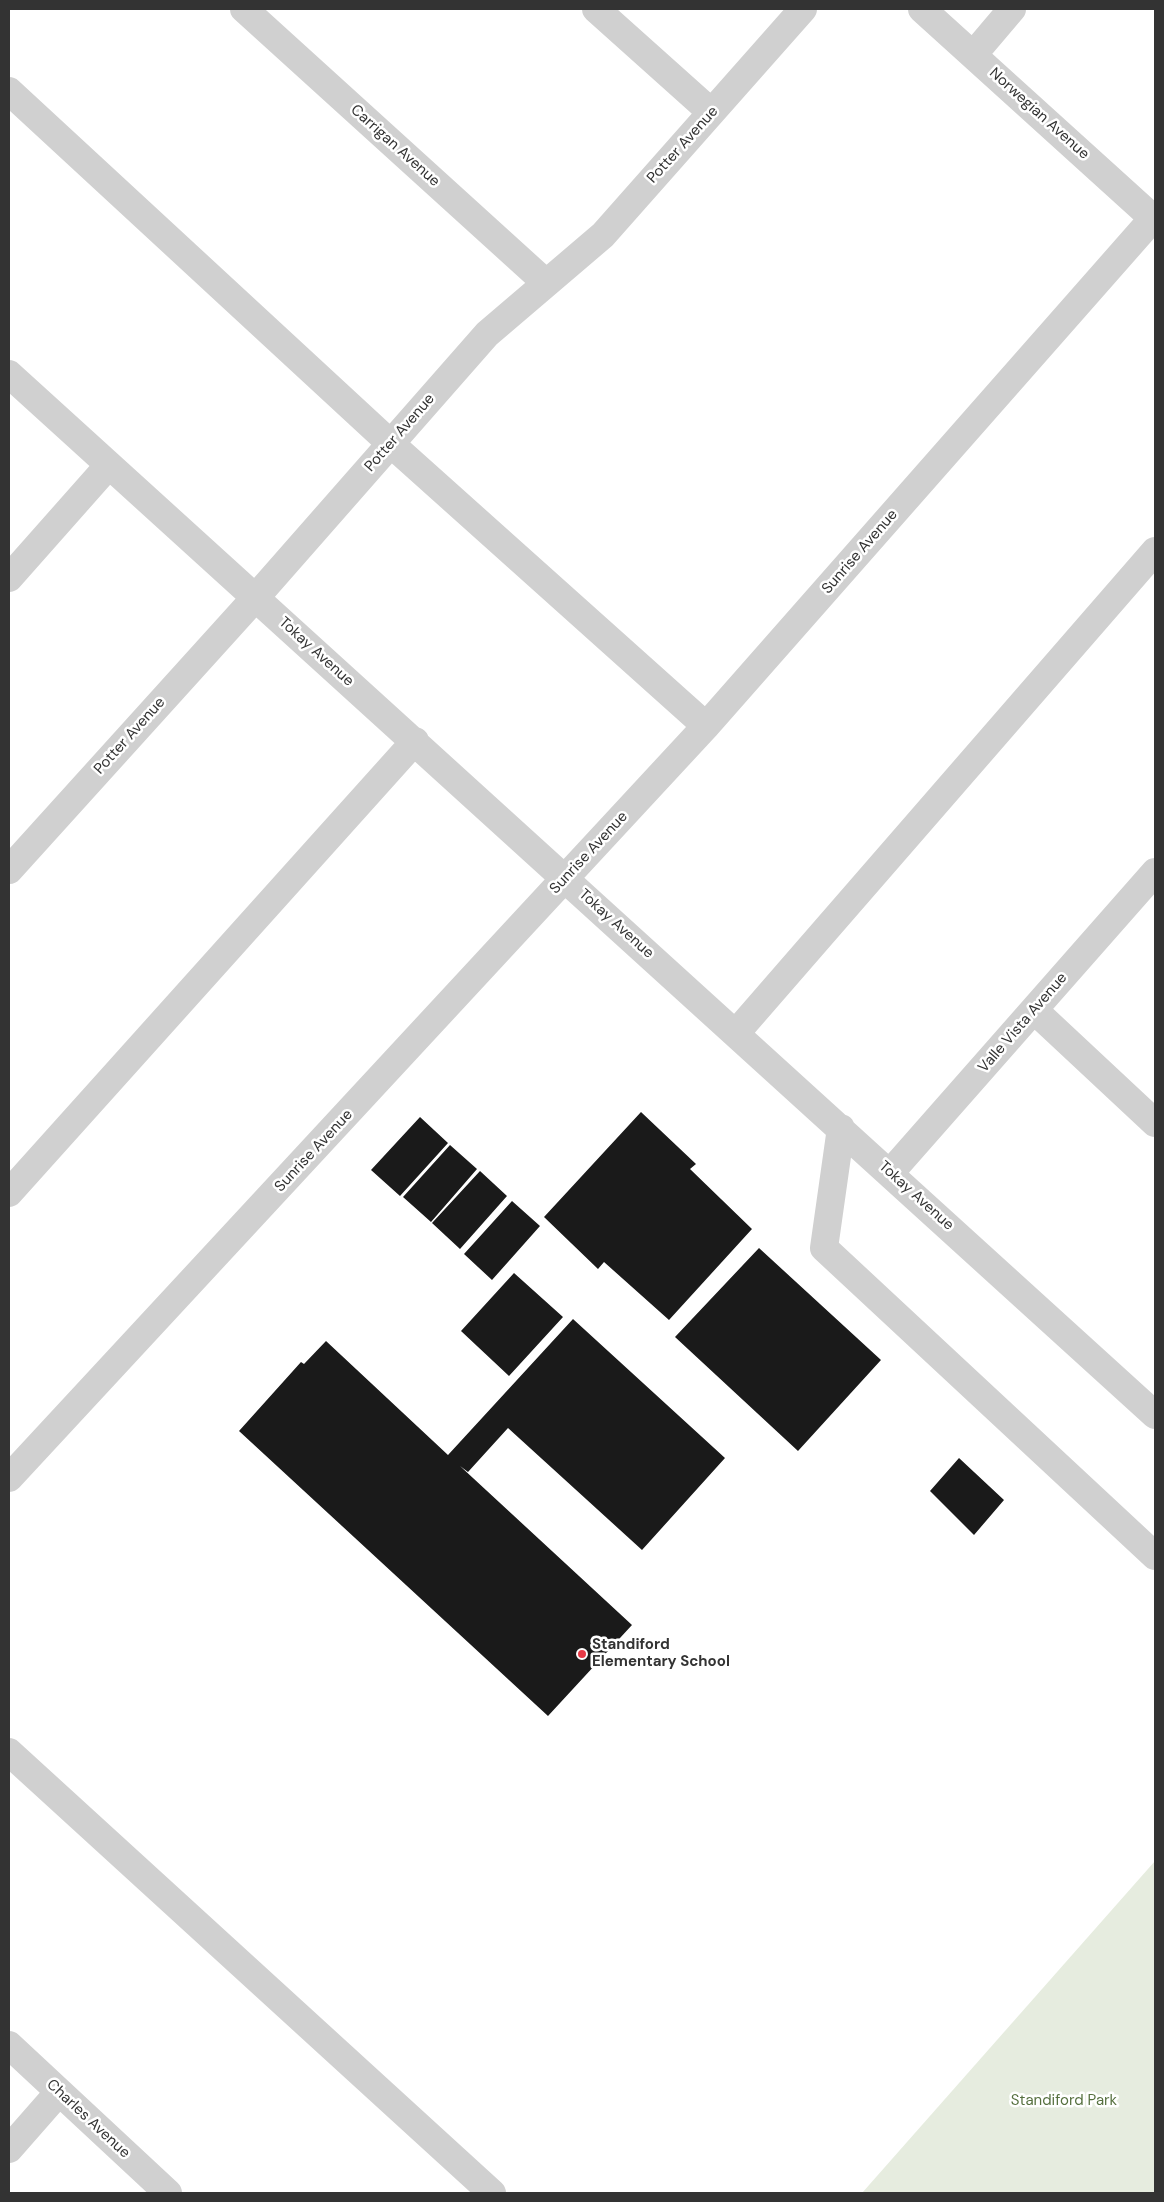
<!DOCTYPE html>
<html>
<head>
<meta charset="utf-8">
<style>
  body { margin:0 }
  #map { position:relative; width:1164px; height:2202px; overflow:hidden; background:#fff; font-family:"DM Sans",sans-serif }
  canvas { display:block }
  .frame { position:absolute; inset:0; border:10px solid #333; pointer-events:none }
</style>
</head>
<body>
<div id="map">
<canvas width="1164" height="2202"></canvas>
<div class="frame"></div>
</div>
<script>
const c = document.querySelector('canvas').getContext('2d');
c.lineJoin = 'round';
function paint(path, color) { c.fillStyle = color; c.fill(path, 'evenodd'); }
function stroke(path, color, width, dash) { c.strokeStyle = color; c.lineWidth = width; c.lineCap = dash ? 'butt' : 'round'; c.setLineDash(dash || []); c.stroke(path); }
function write(font, color, halo, rows, align = 'center') {
  c.font = font + ' "DM Sans",sans-serif'; c.lineWidth = 5; c.setLineDash([]); c.textBaseline = 'middle'; c.strokeStyle = halo; c.fillStyle = color; for (const [text, x, y, turn = 0] of rows) {
    c.save(); c.translate(x, y); c.rotate((+turn || 0) * Math.PI / 180); c.textAlign = isNaN(turn) ? turn : align; if (halo) c.strokeText(text, 0, 0); c.fillText(text, 0, 0); c.restore();
  }
}
const green = new Path2D(`
  M1155,1861v332h-293z`);
const building = new Path2D(`
  M641,1112l55,52 -6,5 62,60 -83,91 -65,-58 -6,7 -54,-52z
  M420,1117l28,26 -48,53 -29,-26z
  M450,1145l27,24 -46,53 -28,-25z
  M480,1171l27,25 -47,53 -28,-26z
  M512,1201l28,25 -48,54 -28,-26z
  M759,1248l122,112 -83,91 -123,-114z
  M514,1273l49,44 -54,59 -48,-45z
  M573,1319l152,139 -83,92 -134,-122 -40,44 -8,-6 172,159 -84,91 -309,-285 62,-69 3,2 22,-23 122,114z
  M959,1458l45,42 -30,35 -44,-44z`);
const minor = new Path2D(`
  M244,9l302,274
  M596,9l115,103
  M922,9l233,211
  M973,55l39,-46
  M9,91l381,352 316,283
  M9,374l1146,1041
  M9,578l100,-113
  M9,870l247,-273 231,-263 116,-99 200,-226
  M1034,1010l121,113
  M736,1033l419,-482
  M841,1128l-17,120 331,308
  M890,1173l265,-301
  M9,1193l406,-452
  M9,1478l697,-752 449,-510
  M9,1752l483,441
  M9,2045l159,148
  M9,2149l50,-57`);
const markers = [
  [582,1654,5,"#e63946"]
];
const streetNames = [
  ["Norwegian Avenue",1039,114,42],
  ["Potter Avenue",683,145,-48],
  ["Carrigan Avenue",395,146,42],
  ["Potter Avenue",400,433,-49],
  ["Sunrise Avenue",860,552,-49],
  ["Tokay Avenue",316,652,42],
  ["Potter Avenue",130,736,-48],
  ["Sunrise Avenue",589,853,-47],
  ["Tokay Avenue",616,924,42],
  ["Valle Vista Avenue",1023,1023,-49],
  ["Sunrise Avenue",314,1151,-47],
  ["Tokay Avenue",916,1196,42],
  ["Charles Avenue",88,2119,43]
];
const poiNames = [
  ["Standiford",592,1645],
  ["Elementary School",592,1662]
];
const parkNames = [
  ["Standiford Park",1064,2101]
];
paint(green, '#e6ecdf');
paint(building, '#1a1a1a');
stroke(minor, '#d0d0d0', 28);
for (const [x, y, r, color] of markers) { const dot = new Path2D(); dot.arc(x, y, r, 0, 2 * Math.PI); c.fillStyle = color; c.fill(dot); stroke(dot, '#fff', 2); }
write('15px', '#333', '#fff', streetNames);
write('bold 15px', '#333', '#fff', poiNames, 'left');
write('15px', '#56703f', '#fff', parkNames);
</script>
</body>
</html>
